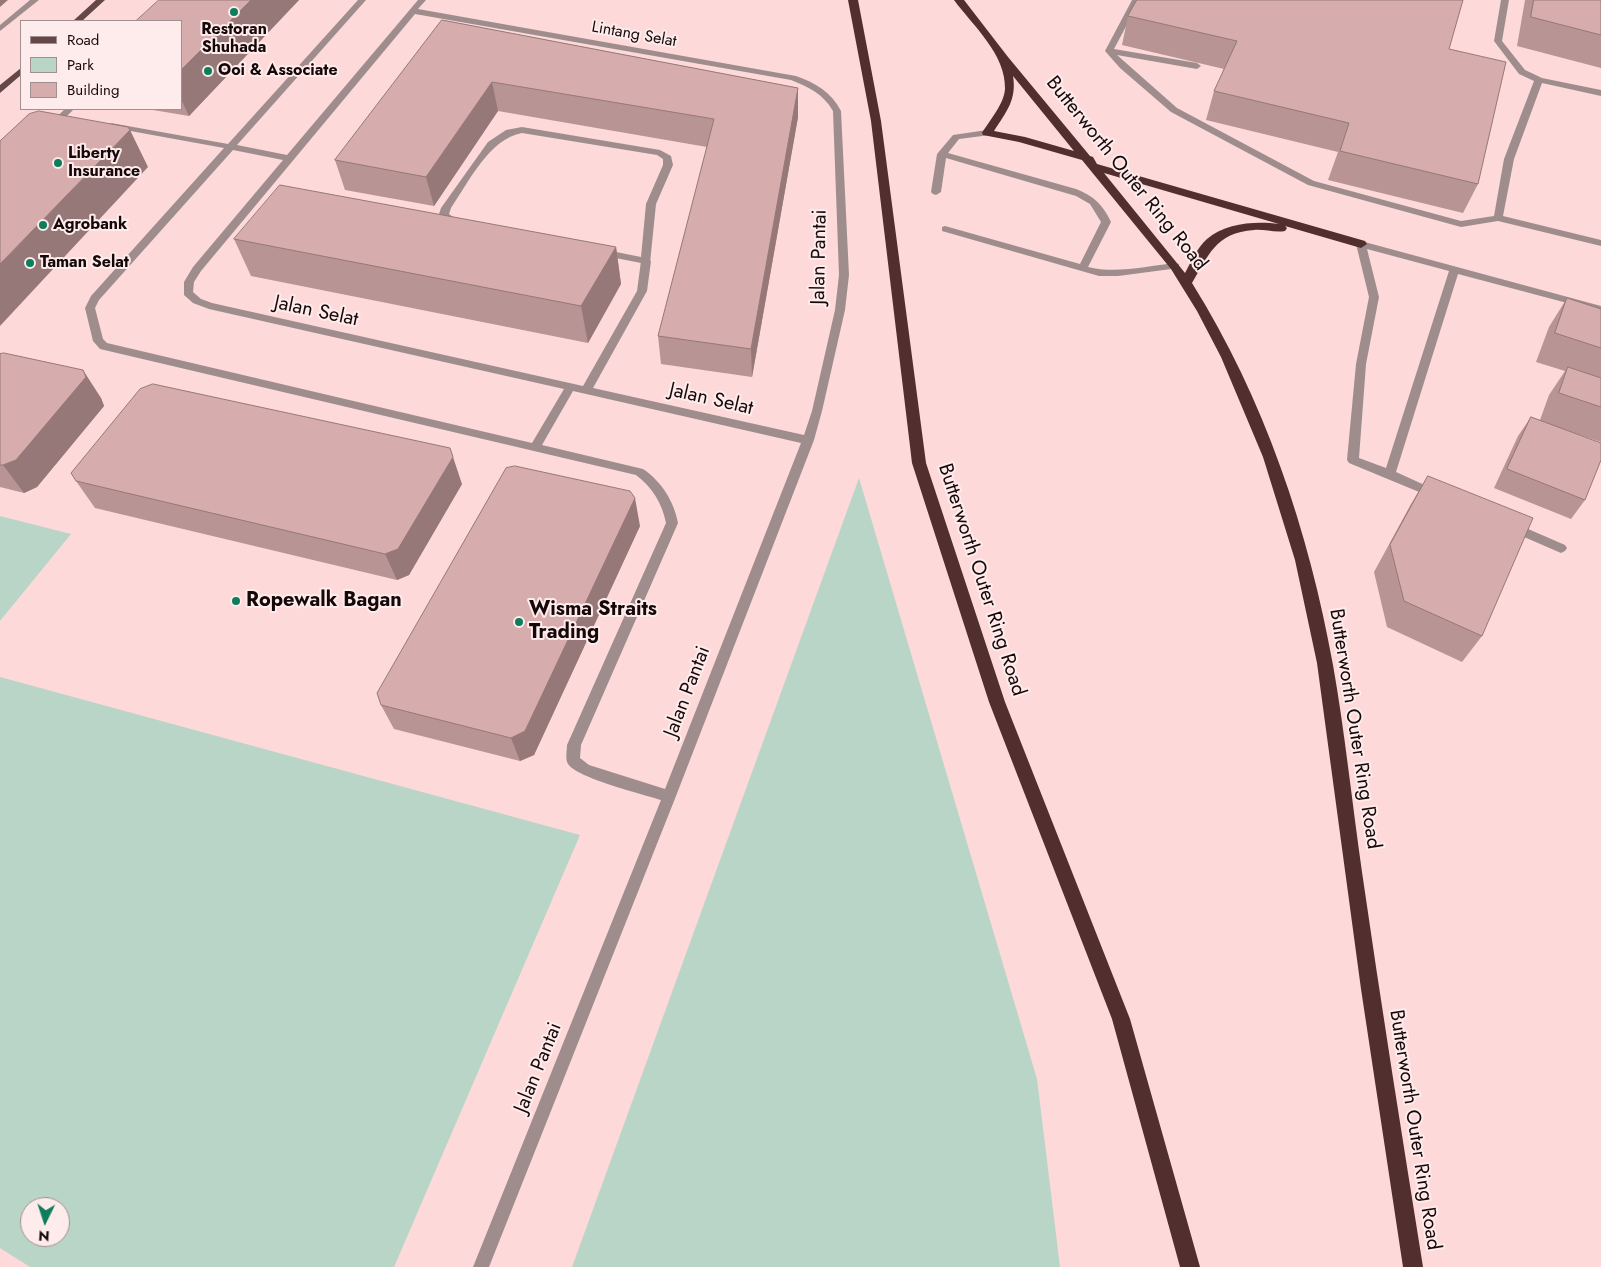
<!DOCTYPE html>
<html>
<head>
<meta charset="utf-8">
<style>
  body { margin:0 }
  #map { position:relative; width:1601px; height:1267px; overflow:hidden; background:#fdd9d9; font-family:Jost,sans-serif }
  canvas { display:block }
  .legend { position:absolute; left:20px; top:20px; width:162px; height:90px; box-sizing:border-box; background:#feebeb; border:1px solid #a19091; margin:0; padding:6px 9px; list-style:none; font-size:15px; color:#160809 }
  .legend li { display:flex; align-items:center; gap:10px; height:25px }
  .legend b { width:25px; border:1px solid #a19091 }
  .north { position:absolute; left:20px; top:1197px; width:50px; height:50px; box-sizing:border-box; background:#feebeb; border:1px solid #a19091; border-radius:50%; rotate:184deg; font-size:14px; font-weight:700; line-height:20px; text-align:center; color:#160809 }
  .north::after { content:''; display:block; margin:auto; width:18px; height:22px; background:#0e7d5a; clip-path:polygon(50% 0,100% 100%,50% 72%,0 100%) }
</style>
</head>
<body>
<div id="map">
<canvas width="1601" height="1267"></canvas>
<ul class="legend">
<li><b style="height:6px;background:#664747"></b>Road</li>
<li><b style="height:14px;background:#b9d5c7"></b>Park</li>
<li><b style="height:14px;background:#d6acac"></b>Building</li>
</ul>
<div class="north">N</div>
</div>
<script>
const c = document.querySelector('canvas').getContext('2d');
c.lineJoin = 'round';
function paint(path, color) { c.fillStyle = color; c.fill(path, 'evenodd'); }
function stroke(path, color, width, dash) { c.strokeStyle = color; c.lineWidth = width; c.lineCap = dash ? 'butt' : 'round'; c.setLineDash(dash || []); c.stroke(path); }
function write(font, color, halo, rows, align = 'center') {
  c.font = font + ' Jost,sans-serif'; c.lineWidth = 4; c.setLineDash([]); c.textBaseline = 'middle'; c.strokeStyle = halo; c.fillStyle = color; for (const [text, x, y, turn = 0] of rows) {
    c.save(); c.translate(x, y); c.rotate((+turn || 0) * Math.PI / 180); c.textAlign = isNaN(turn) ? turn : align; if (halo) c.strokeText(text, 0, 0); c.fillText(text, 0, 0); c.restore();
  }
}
const green = new Path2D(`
  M859,478l178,601 23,188h-488z
  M0,516l71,18 -71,87z
  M0,677l580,158 -186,432h-364l-30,-19zM30,1207h30v30h-30z`);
const lane = new Path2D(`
  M1132,0h8l-26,49 83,14 4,3 -4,3 -80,-14 60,53 137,73 147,40 33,-5 10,-57 30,-78 -15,-7 -25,-33 7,-41h8l-7,41 23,29 17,8 59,12v6l-59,-13 -28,76 -11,57 98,24v6l-103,-25 -37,6 -153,-42 -137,-73 -51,-44 -15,-17z
  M522,127l138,23 11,6 2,9 -17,39 -6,59 -4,1 -192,-38 -9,-4 -6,-8 2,-6 47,-66 18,-12zM522,133l135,22 6,4v6l-17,39 -5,53 -184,-37 -8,-6 2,-6c17,-25 39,-70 71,-75z
  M987,130l3,1v4l-31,4 -11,14 128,36c18,7 27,16 35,33l-23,45c28,7 59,-1 87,-4l4,1v4l-61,8h-19l-157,-45v-4l3,-1 135,38 21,-42 -11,-18 -14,-8 -130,-38 -5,34 -5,3 -3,-1 -2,-2 6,-38 16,-19z
  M1361,241l240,65v6l-143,-38 -62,198 44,20 2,3 -2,3 -4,1 -87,-36 -2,-3 9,-96 13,-67 -13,-53zM1367,249l82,22 -63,197 -27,-10 7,-94 13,-67z
  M1512,522l53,23 2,3 -2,3 -4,2 -53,-23 -2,-3z`);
const street = new Path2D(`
  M30,0h9l-39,31v-6z
  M358,0h8l-129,145 50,10 131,-155h8l-8,9 378,67c20,7 35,16 45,35l8,164 -4,35 -23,101 -8,29 -138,356 -187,471h-16l188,-467c-19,-6 -84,-22 -93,-36 -3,-5 -1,-14 -1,-19l99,-222c-4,-20 -14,-36 -30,-48l-536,-126 -7,-8 -8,-33 6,-12 133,-148 -110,-20 -3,-1v-4l117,21zM415,14l376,66c18,7 32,14 42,31l6,164 -4,35 -23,101 -8,24 -211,-47 54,-97 4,-30 -5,-3 -5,3 -4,30 -54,95 -371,-83 -11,-4 -8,-7 1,-10 7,-11zM233,150l50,10 -90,107 -9,15v13l9,8 16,6 355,80 -32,54 -425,-100 -4,-4 -8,-31 4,-8zM573,391l228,52 -136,346 -76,-24 -9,-7 1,-13 97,-222c-4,-22 -17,-42 -35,-54l-101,-24z
  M65,109h9l-19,19h-6v-4z`);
const primary = new Path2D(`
  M96,0h9l-23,21h-9z
  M21,68v7l-21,18v-8z`);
const highway = new Path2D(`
  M848,0h10l23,121 45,342 79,239 125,317 70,248h-20l-68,-248 -123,-317 -77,-239 -41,-342z
  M954,0h10l44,57 82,99 3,1 4,7 268,77 2,3 -6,4 -76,-22 2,2 -2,3c-10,2 -21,-2 -31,-1 -39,3 -45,25 -62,53 72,115 117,248 141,382 12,68 19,138 29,207 19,132 40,264 61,395h-20l-42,-278 -44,-326 -22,-103 -32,-103 -42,-100 -24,-46 -26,-42 -89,-109 -63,-18 -36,-7 -1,-2c8,-13 22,-29 23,-44 1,-35 -32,-63 -51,-89zM1013,76l61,75 -49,-14 -31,-6c12,-19 23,-31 19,-55zM1104,173l175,51c-24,-3 -53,-1 -72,15 -10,9 -16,23 -22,34z`);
const wall = new Path2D(`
  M159,0h140l-110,116 -42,-7h34v-88z
  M1525,0h76v68l-84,-22z
  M1128,16l321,33 29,135 -15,29 -135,-33 10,-28 -132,-32 8,-29 10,-22 -102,-24z
  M442,20l356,68v29l-46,260 -91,-13 -3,-28 49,-189 -209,-36 -64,95 -89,-16 -10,-30z
  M234,239l382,8 5,37 -33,59 -337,-67z
  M1567,298l34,11v133l-33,-11 17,69 -14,19 -77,-31 24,-52 13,-19 9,3 9,-25 16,-24 -29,-9 13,-35z
  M0,354l101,44 3,8 -67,81 -13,6 -24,-6z
  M1428,476l54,160 -20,26 -75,-35 -13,-55 37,-68z
  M76,481l386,3 -53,91 -12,5 -302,-72z
  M640,526l-106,229 -14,6 -126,-32 -13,-24z`);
const shadedWall = new Path2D(`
  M0,0h8l-8,7z
  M251,0h48l-110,116 -8,-17v-29z
  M492,82l6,29 -64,95 -8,-29z
  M798,88v29l-46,260 -1,-28z
  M130,130l18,37 -148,159v-62z
  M616,247l5,37 -33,59 -7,-37z
  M83,370l18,28 3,8 -67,81 -13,6 -21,-28z
  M453,457l9,27 -53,91 -12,5 -12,-26z
  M635,498l5,28 -106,229 -14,6 -9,-23z`);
const building = new Path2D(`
  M159,0h92l-70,70v-49h-45z
  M1137,0h326l-14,49 57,13 -28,122 -138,-33 9,-28 -135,-32 23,-50 -109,-25z
  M1534,0h67v35l-70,-18z
  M442,20l356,68 -47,261 -93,-13 56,-217 -222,-37 -66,95 -91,-17z
  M39,111l89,16 2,3 -130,134v-123l29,-27z
  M280,185l336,62 -35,59 -347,-67z
  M1567,298l34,11v39l-46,-15z
  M4,353l79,17 3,7 -70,83 -13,5h-3v-111z
  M1568,367l33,11v29l-42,-14z
  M153,384l297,64 3,9 -55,92 -13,5 -309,-73 -5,-8 69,-84z
  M1531,417l70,26v17l-16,40 -78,-31z
  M515,466l115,25 5,7 -110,233 -14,7 -130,-33 -4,-12 129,-225z
  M1428,476l105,42 -51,118 -78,-35 -14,-56z`);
const markers = [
  [234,12,5,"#0e7d5a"],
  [208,71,5,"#0e7d5a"],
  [58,163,5,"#0e7d5a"],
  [43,225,5,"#0e7d5a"],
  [30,263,5,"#0e7d5a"],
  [236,601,5,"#0e7d5a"],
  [519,622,5,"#0e7d5a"]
];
const farPoinames = [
  ["Restoran",234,30,"center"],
  ["Shuhada",234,48,"center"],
  ["Ooi & Associate",218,71],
  ["Liberty",68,154],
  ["Insurance",68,172],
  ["Agrobank",53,225],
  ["Taman Selat",40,263]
];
const farStreetnames = [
  ["Lintang Selat",634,35,10]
];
const streetNames = [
  ["Butterworth Outer Ring Road",1126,174,51],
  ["Jalan Pantai",820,257,-89],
  ["Jalan Selat",316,312,12],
  ["Jalan Selat",711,400,13],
  ["Butterworth Outer Ring Road",981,580,72],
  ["Jalan Pantai",688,692,-69],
  ["Butterworth Outer Ring Road",1354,729,81],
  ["Jalan Pantai",539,1068,-68],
  ["Butterworth Outer Ring Road",1414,1130,81]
];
const poiNames = [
  ["Ropewalk Bagan",246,601],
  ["Wisma Straits",529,610],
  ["Trading",529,633]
];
paint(green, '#b9d5c7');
paint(lane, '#9f8d8d');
paint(street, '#9f8d8d');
paint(primary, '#664747');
paint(highway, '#512f2f');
paint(wall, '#b89494');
paint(shadedWall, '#967878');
paint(building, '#d6acac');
stroke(building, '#967878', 1);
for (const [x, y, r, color] of markers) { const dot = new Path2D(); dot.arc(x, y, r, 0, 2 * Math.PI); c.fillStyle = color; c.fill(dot); stroke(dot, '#feebeb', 2); }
write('bold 16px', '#160809', '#feebeb', farPoinames, 'left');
write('16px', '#160809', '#feebeb', farStreetnames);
write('20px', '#160809', '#feebeb', streetNames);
write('bold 20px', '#160809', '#feebeb', poiNames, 'left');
</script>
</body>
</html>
